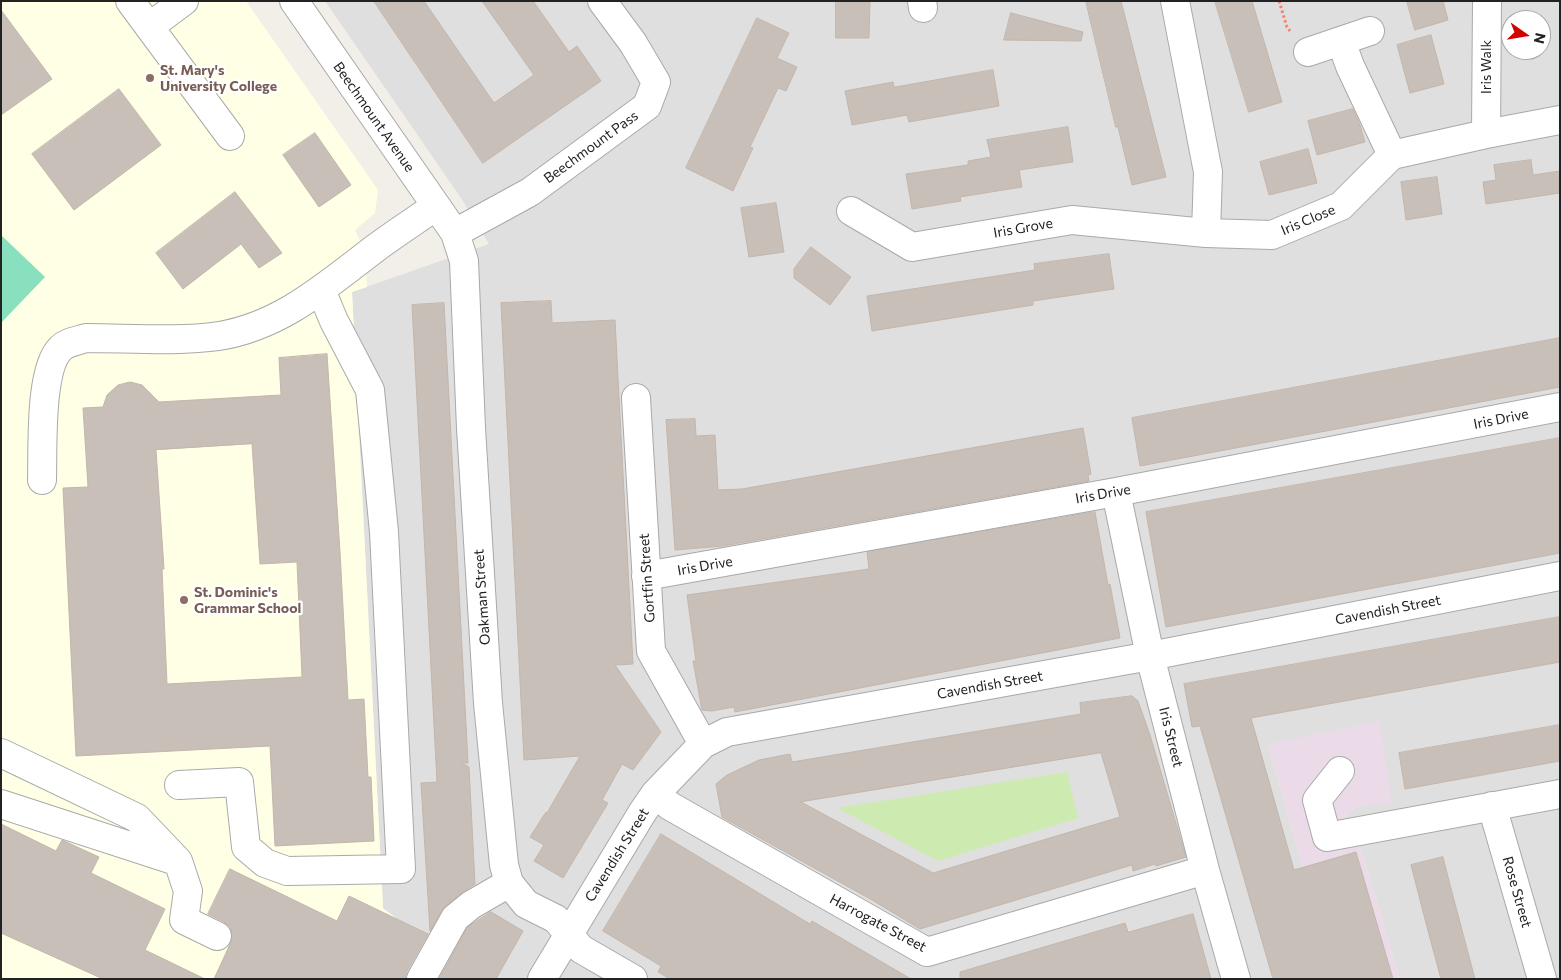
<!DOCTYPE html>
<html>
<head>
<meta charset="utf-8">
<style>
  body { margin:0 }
  #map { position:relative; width:1561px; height:980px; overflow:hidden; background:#f2efe9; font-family:Commissioner,sans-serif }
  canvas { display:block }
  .frame { position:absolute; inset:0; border:2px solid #222; pointer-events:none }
  .north { position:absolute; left:1501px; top:10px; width:50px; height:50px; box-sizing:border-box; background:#fff; border:1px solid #a7a7a7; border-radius:50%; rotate:103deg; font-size:14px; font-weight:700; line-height:20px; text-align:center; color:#222 }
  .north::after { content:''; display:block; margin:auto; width:18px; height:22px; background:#d40000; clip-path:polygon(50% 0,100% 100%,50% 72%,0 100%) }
</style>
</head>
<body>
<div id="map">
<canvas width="1561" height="980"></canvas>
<div class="frame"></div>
<div class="north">N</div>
</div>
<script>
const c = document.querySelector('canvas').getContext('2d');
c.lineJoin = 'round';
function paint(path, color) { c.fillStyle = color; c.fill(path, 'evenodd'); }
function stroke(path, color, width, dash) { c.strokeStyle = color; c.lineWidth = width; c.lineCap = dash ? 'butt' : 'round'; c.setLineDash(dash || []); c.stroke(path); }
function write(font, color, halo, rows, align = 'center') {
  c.font = font + ' Commissioner,sans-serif'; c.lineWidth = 4.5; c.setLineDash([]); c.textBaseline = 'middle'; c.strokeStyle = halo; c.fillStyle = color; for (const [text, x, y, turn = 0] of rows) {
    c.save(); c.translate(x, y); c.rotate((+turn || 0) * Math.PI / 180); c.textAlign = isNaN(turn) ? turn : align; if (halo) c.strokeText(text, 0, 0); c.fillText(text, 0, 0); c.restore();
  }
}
const residential = new Path2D(`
  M325,1h1235v978h-160l-38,-126 -18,-36 13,-10 -89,-63 66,235h-939l-12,-71 -31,-616 137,-48 -28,-46zM1511,20h30v30h-30z`);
const industrial = new Path2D(`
  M1379,721l13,82 -35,4 -13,10 18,36 38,126h-66l-66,-235z`);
const education = new Path2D(`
  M1,1h245l132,189 -3,23 -20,17 10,22 2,35 -15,5 31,616 35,27 -23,44h-394z`);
const grass = new Path2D(`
  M1067,772l11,46 -140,43 -101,-53z`);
const pitch = new Path2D(`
  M1,235l44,42 -44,46z`);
const building = new Path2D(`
  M374,1h50l70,102 40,-28 -52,-74h51l36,51 8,-6 24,35 -118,82z
  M836,1h34l-1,37h-33z
  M1086,1h35l45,176 -34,8 -14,-58h-2z
  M1215,1h37l30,101 -33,10z
  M1407,1h36l5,19 -33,10z
  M1,10l51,69 -51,36z
  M1011,13l72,19 -2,9 -77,-1z
  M757,18l32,15 -12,25 20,9 -11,24 -8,-3 -28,59 3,1 -20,43 -47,-23z
  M1431,35l13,49 -34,9 -13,-48z
  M993,70l6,36 -90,16 -2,-7 -55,10 -7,-34 48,-9 1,5z
  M119,89l42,56 -87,65 -42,-56z
  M1353,109l7,16 5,17 -48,13 -9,-34z
  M1068,127l5,35 -54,8 3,17 -62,10 1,4 -49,8 -6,-35 62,-9v-4l23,-4 -4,-17z
  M315,133l36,52 -32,22 -36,-52z
  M1308,149l9,34 -48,12 -9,-33z
  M1531,160l2,15 27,-4v22l-74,11 -3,-22 13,-2 -2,-15z
  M1437,177l5,37 -36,6 -5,-38z
  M235,192l47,61 -23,15 -18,-24 -58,45 -27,-36z
  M776,203l8,49 -35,5 -8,-49z
  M811,247l40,30 -21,28 -36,-27v-9z
  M1109,254l5,35 -81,12v4l-161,26 -5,-35 168,-26 -1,-6z
  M551,301l1,22 63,-3 18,344 -18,1 46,67 -28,38 -11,-6 -20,36 6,3 -45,75 -29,-17 10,-16 -14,-8 16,-25 1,1 33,-57 -56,4 -23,-457z
  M444,303l24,460h-6l7,4 6,117 -14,9 -16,13 -15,25 -9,-148 16,-1 -25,-477z
  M1560,338v49l-420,79 -8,-48z
  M327,354l13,198 8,148 16,-1 4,78h3l3,64 -99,5 -5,-100 -194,10 -13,-268 25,-1 -5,-79 20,-1 4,-12 11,-10 12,-3 12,3 17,17 122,-7 -2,-37zM252,444l8,120 37,-2 5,115 -135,7 -5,-115h2l-8,-119z
  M695,419l1,17 19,-1 3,55 24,-1 341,-61 8,46 -3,1 1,6 -366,65 -48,4 -9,-130z
  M1560,438v115l-394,74 -20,-115z
  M1095,512l13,73 2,-1 10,54 -385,74 -1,-5 -22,4 -10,-1 -9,-49h3l-9,-66 182,-26 -2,-17z
  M1560,617v45l-309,56 43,152 62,-18 37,127h-120l-73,-253 -8,1 -8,-43z
  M1132,696l6,5 12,34 36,122 -30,9 -1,-2 -22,7 -1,-6 -212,64 -48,-29 -150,-83 -6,-33 11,-9 32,-15 31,-6 2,8 289,-48 -1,-11zM1101,753l19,64 -187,56 -132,-71z
  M1560,725v36l-155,28 -6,-36z
  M1,824l55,27 6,-11 37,17 -8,16 74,36 -20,41 60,29h-102l-102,-46z
  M661,834l149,90 2,-3 99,58h-241l-12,-7 3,-6 -58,-35z
  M1443,857l6,24 26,98h-34l-14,-52 -16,-62z
  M230,869l107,52 12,-25 79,38 -21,37 -2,8h-191l17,-37 1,-8 -2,-7 -6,-5 -16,-8z
  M491,912l32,19 -27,48h-57l28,-51z
  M1193,914l18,65h-251v-7l165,-49 3,9z`);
const path = new Path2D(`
  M1279,1l8,26 3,4`);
const minor = new Path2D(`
  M130,1l100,135
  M294,1l161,232 9,28 7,167 17,275 16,162 5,18 17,21 30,15 25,30 52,30
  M922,1l1,7
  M1175,1l33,171 -2,61
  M149,27l35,-26
  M1341,41l9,25 42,89
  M1308,52l62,-21
  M1486,134l1,-133
  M851,211l61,36 160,-27 134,13 66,2 69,-29 51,-51 94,-21 74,-14
  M455,233l75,-41 117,-86 9,-24 -23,-39 -31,-42
  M636,398l15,253 52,93
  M42,480c1,-30 -3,-112 19,-132 6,-6 16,-7 25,-10 41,0 92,4 133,-2 63,-10 109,-52 158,-89 19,-14 39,-27 59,-41
  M1116,492l34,164 55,214 31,109
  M646,576l470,-84 444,-85
  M1,753l136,65 41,43 10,30 -4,29 33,16
  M1340,771l-23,29 10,37 233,-43
  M179,785l60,-3 7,65 19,16 22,8 114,-2 -17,-337 -14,-142 -36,-69 -13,-31
  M655,794l15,12 257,146 278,-82
  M1,804l175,57
  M1492,806l50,173
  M421,979l34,-61 16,-13 38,-22
  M542,979l100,-166 13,-19 48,-50 24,-12 423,-76 410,-80`);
const markers = [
  [150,78,5,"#8d6e63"],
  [184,600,5,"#8d6e63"]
];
const streetNames = [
  ["Iris Walk",1486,67,-90],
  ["Beechmount Avenue",374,117,55],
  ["Beechmount Pass",591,147,-36],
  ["Iris Close",1308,220,-23],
  ["Iris Grove",1023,228,-10],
  ["Iris Drive",1501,419,-11],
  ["Iris Drive",1103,494,-10],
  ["Iris Drive",705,566,-10],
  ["Gortfin Street",647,578,-94],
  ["Oakman Street",482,597,-94],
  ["Cavendish Street",1388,610,-11],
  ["Cavendish Street",990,685,-10],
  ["Iris Street",1171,737,76],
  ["Cavendish Street",617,855,-58],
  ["Rose Street",1517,892,74],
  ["Harrogate Street",878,923,28]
];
const educationNames = [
  ["St. Mary's",160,70],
  ["University College",160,86],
  ["St. Dominic's",194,592],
  ["Grammar School",194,608]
];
paint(residential, '#e0dfdf');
paint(industrial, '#ebdbe8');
paint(education, '#ffffe5');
paint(grass, '#cdebb0');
paint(pitch, '#88e0be');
paint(building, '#c7bfb8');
stroke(building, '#c4b6ab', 1);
stroke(minor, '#a9a9a9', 30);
stroke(path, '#fa8072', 3, [2.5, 2.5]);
stroke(minor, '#fff', 28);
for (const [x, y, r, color] of markers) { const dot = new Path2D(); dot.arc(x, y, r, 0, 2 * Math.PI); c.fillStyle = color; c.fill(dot); stroke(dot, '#fff', 2); }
write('14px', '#222', '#fff', streetNames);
write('bold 14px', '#785e54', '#fff', educationNames, 'left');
</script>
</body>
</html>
